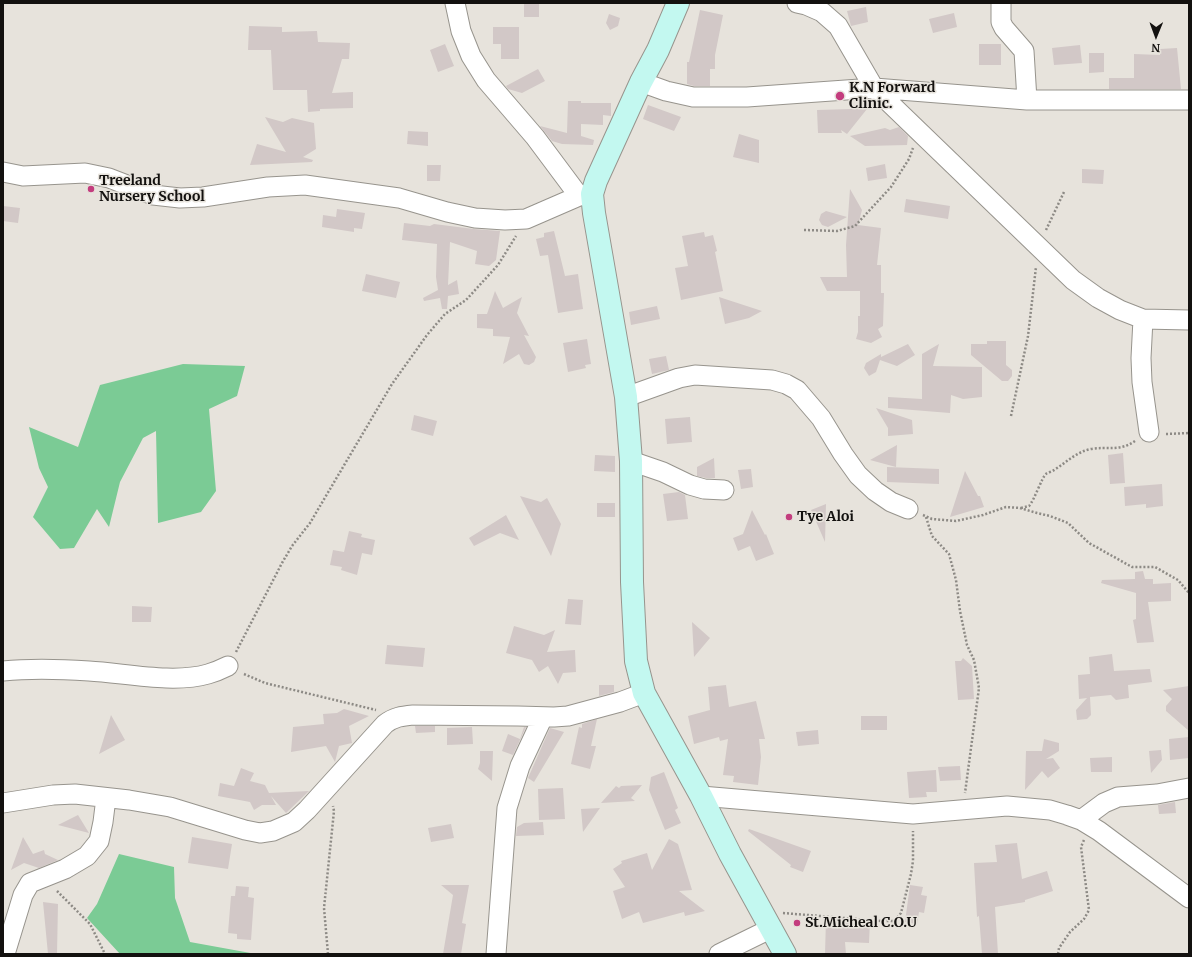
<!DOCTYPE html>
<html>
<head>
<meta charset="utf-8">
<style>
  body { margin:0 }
  #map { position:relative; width:1192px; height:957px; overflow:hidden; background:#e7e3dc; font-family:Merriweather,serif }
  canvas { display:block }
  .frame { position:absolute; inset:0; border:4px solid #13110f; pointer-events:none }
  .north { position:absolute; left:1136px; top:16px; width:40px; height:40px; -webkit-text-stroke:3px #e7e3dc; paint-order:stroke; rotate:181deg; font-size:11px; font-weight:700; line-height:16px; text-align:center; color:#13110f }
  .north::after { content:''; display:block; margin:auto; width:14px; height:18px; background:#13110f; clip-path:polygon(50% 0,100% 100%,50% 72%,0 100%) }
</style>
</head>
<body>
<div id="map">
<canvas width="1192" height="957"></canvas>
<div class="frame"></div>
<div class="north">N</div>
</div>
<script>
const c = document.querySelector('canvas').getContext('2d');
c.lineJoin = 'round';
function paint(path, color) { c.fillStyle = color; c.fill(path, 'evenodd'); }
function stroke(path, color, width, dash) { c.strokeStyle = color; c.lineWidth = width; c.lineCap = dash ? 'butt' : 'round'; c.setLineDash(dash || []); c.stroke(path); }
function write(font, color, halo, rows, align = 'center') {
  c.font = font + ' Merriweather,serif'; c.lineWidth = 3; c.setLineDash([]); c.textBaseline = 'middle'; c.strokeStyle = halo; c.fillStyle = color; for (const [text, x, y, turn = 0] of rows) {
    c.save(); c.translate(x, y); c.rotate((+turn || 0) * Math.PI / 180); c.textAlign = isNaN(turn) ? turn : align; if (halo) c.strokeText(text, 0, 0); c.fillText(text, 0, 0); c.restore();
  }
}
const green = new Path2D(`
  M183,364l62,2 -8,30 -28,13 7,82 -15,21 -43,11 -2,-92 -13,7 -23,44 -11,45 -12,-18 -23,39 -14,1 -27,-32 15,-30 -9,-19 -10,-41 49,20 22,-62z
  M119,854l55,13 1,31 15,44 66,12h-136l-33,-36 10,-14z`);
const building = new Path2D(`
  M524,3h15v14h-15z
  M866,7l2,15 -17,4 -4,-15z
  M700,10l23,5 -8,40v14h-5v17h-16l-7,-2v-22h2z
  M954,13l3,14 -24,6 -4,-14z
  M609,14l11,4 -2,8 -8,4 -4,-7z
  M249,26l33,1v5l35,-1 1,11 32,1 -1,16h-7l-10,34 21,-1v16l-33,1v2l-12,1 -1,-22h-34l-2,-40h-23z
  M493,27h26v32h-18v-15h-8z
  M445,44l9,22 -16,6 -8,-22z
  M979,44h22v21h-22z
  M1080,45l2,18 -28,2 -2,-17z
  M1177,48l4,41h-72v-11h25v-24l26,1v-6z
  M1089,53h15v19l-15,1z
  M538,69l7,12 -23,12 -14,-4 -2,-3z
  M568,101h13v2h30v13l-8,-1v10l-22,-1v12l13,4 -1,5 -31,-1 -10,-3 -12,-15 27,7z
  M871,104l-24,30 -6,-4 1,3h-24l-1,-23 34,-1 2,-3z
  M648,105l33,12 -7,14 -31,-12z
  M265,117l18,5 9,-4 22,5 2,26 -13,8 10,3 -1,2 -62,3 7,-21 29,8z
  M899,127l9,9 -1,9 -42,1 -15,-10 35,-8 5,2z
  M408,131l20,1v14l-21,-2z
  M739,134l20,6v23l-26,-6z
  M885,164l2,14 -19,3 -2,-13z
  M427,165h14l-1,16h-13z
  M1082,169l22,1 -1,14 -21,-1z
  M850,189l12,21 -4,15 23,3 -4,37h4v28h3l-1,33 -5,3 4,8 -11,6 -15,-4 2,-7v-16h2v-25h-33l-7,-14h27l-1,-32z
  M906,199l44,7 -2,13 -44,-7z
  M3,206l17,2 -2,15 -15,-2z
  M337,209l28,4 -3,16 -8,-1v4l-32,-5 1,-12 13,2z
  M826,211l21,6 -19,10 -6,-2 -3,-5 2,-6z
  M404,223l26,3 4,-2 40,5 26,2 -4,29 -7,6 -14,-2 2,-13 -27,-9 -2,43 9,-5 2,14 -11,2 -1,13h-5l-2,-11 -16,3 -1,-3 15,-8 -2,-13 1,-33 -35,-4z
  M554,231l11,45 13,-2 5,35 -25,4 -10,-58 -8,1 -4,-17 8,-2v-4z
  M704,232l1,5 8,-2 4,16 -2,1 8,39 -42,9 -6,-32 13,-2 -6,-30z
  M366,274l34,8 -4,16 -34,-7z
  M495,291l8,17 19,-11 -5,16 12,23 -5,-1 12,22 -2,5 -5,3 -5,-1 -5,-10 -16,10 7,-27 -17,-1v-7l-16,-1v-14h10z
  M719,297l43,14 -13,7 -24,6z
  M657,306l3,13 -29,6 -2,-13z
  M587,339l4,25 -6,1 1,3 -18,4 -5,-29z
  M987,341h19v24l6,5v6l-4,5h-6l-31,-26v-11h16z
  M908,344l7,11 -18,11 -17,-6 -4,12 -7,4 -5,-8 2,-5 15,-9v3z
  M939,344l-6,22 49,1v30l-19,2 -12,-4 -1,18 -62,-5v-11l34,2v-45z
  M666,356l3,14 -17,4 -3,-15z
  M876,408l36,12 1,14 -25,2v-8z
  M414,415l23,6 -4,15 -22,-6z
  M690,417l2,25 -25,2 -2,-25z
  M897,445l-1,22 -26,-7z
  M1123,453l2,30 -15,1 -2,-29z
  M595,455l20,1v16l-21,-1z
  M714,458l1,20h-9l-9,-2v-9z
  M887,467l52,2v15l-52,-2z
  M751,469l2,18 -12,2 -3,-19z
  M965,471l13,25h2l4,11 -34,10z
  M1162,484l1,22 -17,2v-4l-21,2 -1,-19z
  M679,492l6,3 3,24 -21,2 -4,-27z
  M520,496l21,6 6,-4 14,26 -10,32z
  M597,503h18v14h-18z
  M826,504l-1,38 -14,-32z
  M752,510l13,25 1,-1 8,20 -18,7 -6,-15 -12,5 -5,-13 10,-4z
  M506,515l13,25 -19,-7 -26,13 -5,-8z
  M349,531l13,3 -1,3 14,3 -3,15 -10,-2 -5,22 -16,-5 1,-3 -12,-2 3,-15 11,2z
  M1143,571l2,8h8v5l18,-1v18l-23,1 6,40 -17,1 -4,-23 3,-1v-26l-35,-10 1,-3 33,-1v-7z
  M568,599l15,1 -2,25 -16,-1z
  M132,606l20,1 -1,15h-19z
  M692,622l18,16 -16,19z
  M514,626l30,9 11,-5 -8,22 28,-2 1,22 -13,1 -5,11 -10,-18 -9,6 -7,-12 -26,-7z
  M387,645l38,3 -2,19 -38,-3z
  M1112,654l2,17 36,-2 2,13 -24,3 1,13 -13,2 -5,-5 -21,2 1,18 -4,4 -10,1 -1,-10 11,-12 -8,1 -1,-24 12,-1 -1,-17z
  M963,658l9,8 2,33 -16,1 -3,-39h6z
  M599,685h15v7l-15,4z
  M726,685l3,22 27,-6 9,38h-6l2,18 -3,28 -25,-3 1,-6 -11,-1 5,-36 -8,2 -1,-4 -25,7 -6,-28 22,-6 -2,-23z
  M1189,686v45l-23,-20v-5l6,-7 -9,-9z
  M344,709l25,7 -20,10 3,17 -13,3 -4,16 -9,-16 -35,6 2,-25 31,-3 -1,-10 14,-1z
  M111,715l14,25 -26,14z
  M861,716h26v14h-26z
  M597,719l-6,27h5l-6,23 -19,-5 8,-37 3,1v-4z
  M415,726h20v6l-19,1z
  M472,727l1,17 -26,1v-17z
  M524,727h2l-13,28 -11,-4 6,-17 12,5z
  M550,728l14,4 -30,50 -6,-4z
  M818,730l1,14 -21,2 -2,-14z
  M1189,737v21l-19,2 -1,-21z
  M1044,739l15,4v8l-13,8 7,-1 7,10 -12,10 -6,-7 -17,19 1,-39h16z
  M1161,750l1,10 -11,13 -2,-22z
  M480,751h13l-1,30 -14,-12 2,-6z
  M1112,757v15h-21l-1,-14z
  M960,766l1,14 -21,1 -2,-14z
  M241,768l13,5 -4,8 15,4 4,8 40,-2 -23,22 -15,-17 5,9h-14l-8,5 -4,-8 -32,-6 2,-13 14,3z
  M936,770l1,22h-11l1,5 -18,1 -2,-26z
  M664,772l14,36 -3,2 6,13 -16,7 -16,-40 2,-13z
  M642,785l-11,13 4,3 -34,2 15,-17 3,2 2,-2z
  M563,788l2,31 -26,1 -1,-31z
  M1175,802l1,11 -17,1 -1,-9z
  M600,808l-17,24 -2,-23z
  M78,815l11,18 -31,-8z
  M543,822l1,13 -28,1 1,-9 7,-4z
  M451,824l3,14 -23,4 -3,-14z
  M749,829l62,22 -8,21 -13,-5 1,-2 -43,-34z
  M23,837l10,17 11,-4 1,4 13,6 -19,8 -15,-5 -13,7z
  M192,837l40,7 -4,25 -40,-6z
  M669,839l9,5 14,46 -13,1 26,20 -20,5 -1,-4 -41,11 -4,-11 -17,7 -9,-28 12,-4 -12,-18 9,-6 -1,-2 26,-8 5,17z
  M1017,843l5,36 25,-8 6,20 -28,9v2l-30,5 3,47h-16l-3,-38 -2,1 -3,-54 23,-1 -2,-17z
  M441,885h28l-7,38 4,1 -5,30h-18l10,-59z
  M910,885l13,2 -2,8 6,1 -3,17 -5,-1 -2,12 -12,-2z
  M236,886l13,1 -1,10 6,1 -3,42 -14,-1v-5l-9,-1 3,-37h4z
  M43,902l15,2 -1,50h-9z
  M826,919l44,2 -1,22 -24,-1 1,12h-21z`);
const path = new Path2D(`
  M804,230l33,1 18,-5 36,-39 18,-28 4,-11
  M1046,230l18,-38
  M1011,416l17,-80 8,-69
  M1166,434l23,-1
  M1021,508l8,-2c6,-7 13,-29 17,-32 2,-2 6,-2 8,-4 13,-8 22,-18 37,-21 17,-3 28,3 44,-8
  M923,515l9,4 24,2 27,-6 23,-8 14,1 17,5 13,3 18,7 21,20 43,24h23l23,13 11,13
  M926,517l6,19 17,18 7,26 4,31 7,34 7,15 5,28 -14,105
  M236,652l46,-89 10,-17 18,-23 82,-139 35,-49 18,-21 21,-14 32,-35 18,-29
  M244,674l21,9 111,27
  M57,891l33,33 15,30
  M783,913l98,8h13l7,-8 10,-39 2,-13v-30
  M328,954l-4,-46 10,-97 -1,-5
  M1058,954l1,-6 11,-16 14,-13 5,-9 -8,-63 3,-7`);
const street = new Path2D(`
  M455,3l6,28 10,25 15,24 49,57 44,59
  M797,3l9,2 16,7 16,14 36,62 199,192 25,18 22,12 23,9 46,1
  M1001,3v19l3,6 20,23 3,49
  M641,82l25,9 27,6h54l127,-9 153,12h162
  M3,172l20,4 62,-3 24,5 44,17 27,3 23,-1 65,-10 37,-2 94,13 48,14 28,6 30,2 21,-1 53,-23 13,-2
  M1143,319l-2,39 1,24 7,50
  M626,397l53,-19 16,-3 77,5 14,4 11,6 24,28 22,36 15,21 17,16 16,11 17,7
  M631,461l32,11 27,13 14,4 20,1
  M3,671c29,-3 57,-2 86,0 36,2 84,13 119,3 7,-2 14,-5 20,-8
  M701,796l212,18 94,-8 43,4 17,5 14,5 18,11 90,67
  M3,803l50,-8 22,-1 54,6 41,7 75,23 15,3 13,-2 21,-9 13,-12 78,-86c9,-7 17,-8 28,-9l105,1 36,1 14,-1 52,-14 24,-9
  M1081,820l23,-17 14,-6 39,-3 32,-6
  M5,954l18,-59 7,-12 35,-14 22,-13 12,-15 4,-19 3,-24
  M496,954l11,-146 13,-42 23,-49
  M719,954l53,-26`);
const secondary = new Path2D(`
  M678,3l-20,47 -17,32 -45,99 -4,13 2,19 32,184 5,64 1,121 4,79 8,32 57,103 29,58 55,100`);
const markers = [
  [840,96,5,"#c33d7e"],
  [91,189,4,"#c33d7e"],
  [789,517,4,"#c33d7e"],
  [797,923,4,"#c33d7e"]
];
const poiNames = [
  ["K.N Forward",849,88],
  ["Clinic.",849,104],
  ["Treeland",99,181],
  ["Nursery School",99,197],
  ["Tye Aloi",797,517],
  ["St.Micheal C.O.U",805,923]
];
paint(green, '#7bcb95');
paint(building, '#d2c8c7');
stroke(street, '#97948d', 21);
stroke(secondary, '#97948d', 24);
stroke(path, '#8d8a85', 2.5, [2, 2]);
stroke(street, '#fff', 19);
stroke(secondary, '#c3f8f0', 22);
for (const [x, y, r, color] of markers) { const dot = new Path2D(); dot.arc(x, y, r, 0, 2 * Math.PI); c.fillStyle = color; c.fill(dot); stroke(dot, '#e7e3dc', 1.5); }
write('bold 14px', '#13110f', '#e7e3dc', poiNames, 'left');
</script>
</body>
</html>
